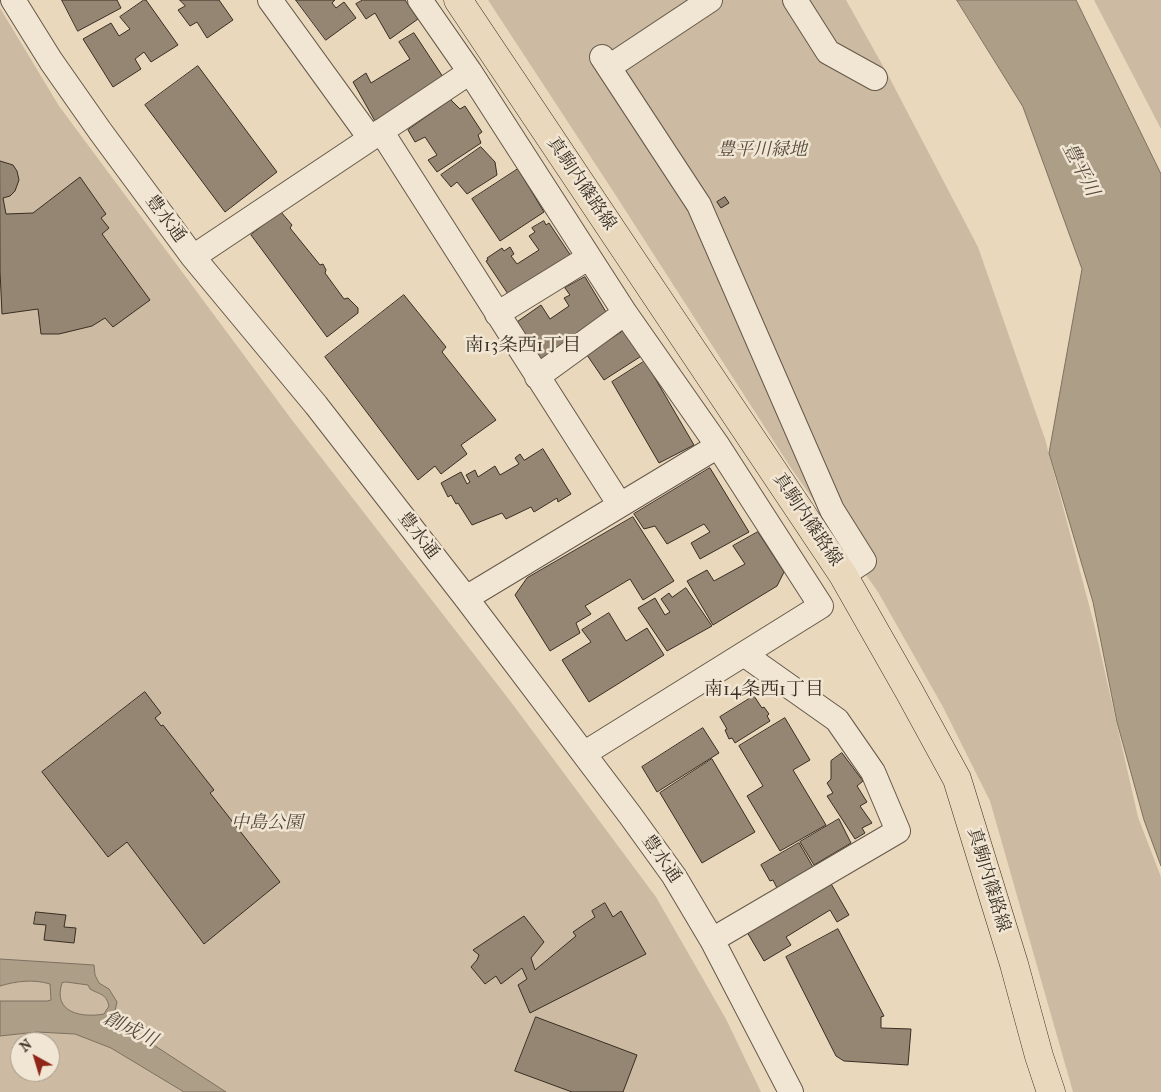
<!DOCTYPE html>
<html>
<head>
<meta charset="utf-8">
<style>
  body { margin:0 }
  #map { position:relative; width:1161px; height:1092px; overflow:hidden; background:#ead8bc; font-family:"IM FELL French Canon",serif }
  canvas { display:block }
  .north { position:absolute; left:10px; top:1032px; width:50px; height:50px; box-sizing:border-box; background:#f1e6d3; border:1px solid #a79c8d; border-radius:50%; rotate:321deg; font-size:14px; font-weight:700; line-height:20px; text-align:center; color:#382e23 }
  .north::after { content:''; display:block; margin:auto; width:18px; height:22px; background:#8f2418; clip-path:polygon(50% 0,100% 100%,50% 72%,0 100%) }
</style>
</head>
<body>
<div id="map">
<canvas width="1161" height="1092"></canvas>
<div class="north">N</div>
</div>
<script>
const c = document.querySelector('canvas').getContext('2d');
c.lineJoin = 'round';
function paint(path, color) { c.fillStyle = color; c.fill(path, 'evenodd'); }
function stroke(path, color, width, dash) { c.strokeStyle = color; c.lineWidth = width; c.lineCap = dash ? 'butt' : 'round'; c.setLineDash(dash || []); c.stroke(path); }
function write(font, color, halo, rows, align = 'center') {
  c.font = font + ' "IM FELL French Canon","Noto Serif JP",serif'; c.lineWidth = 5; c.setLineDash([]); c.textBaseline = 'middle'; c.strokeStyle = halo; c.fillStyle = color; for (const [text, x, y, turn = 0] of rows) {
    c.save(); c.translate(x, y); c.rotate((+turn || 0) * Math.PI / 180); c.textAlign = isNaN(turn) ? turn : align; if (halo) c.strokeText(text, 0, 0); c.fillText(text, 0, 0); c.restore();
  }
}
const green = new Path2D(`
  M488,0h358l42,75 90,172 67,192 49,185 44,193 23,60v215h-88l-83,-291 -47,-94 -65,-115 -87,-124 -180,-280z
  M1094,0h67v129z
  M0,8l59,98 233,314 219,282 145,195 70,122 35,73h-761zM20,1042h30v30h-30z`);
const water = new Path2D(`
  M957,0h119l85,174v692l-17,-46 -27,-98 -24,-120 -44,-149 33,-184 -59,-162z
  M0,959l94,6 1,10 4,8 10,6 8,13 -2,9 8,14 103,67h-42l-73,-44 -36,-14 -38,-2 -37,4v-35h47l4,-1 -1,-16c-16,-5 -34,-3 -50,2zM66,982l22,3 2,4c10,6 16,4 19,17l-5,8c-22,4 -52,-1 -42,-31z`);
const building = new Path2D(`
  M62,0h55l4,8 -43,23z
  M144,0h2l32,45 -27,17 -7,-10 -9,7 6,10 -28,18 -30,-48 28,-16 8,13 11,-7 -10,-12z
  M180,0h39l14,20 -26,18 -10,-16 -7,4 -12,-16 7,-4z
  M296,0h39l-3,3 4,5 8,-6 12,16 -30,22z
  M363,0h42l13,19 -28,20 -15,-26 -9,6 -10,-15z
  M414,33l31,47 -70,41 -22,-39 13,-9 5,10 39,-24 -11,-17z
  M198,66l79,106 -52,40 -80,-107z
  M451,100l9,9 5,-3 17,26 -4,3 3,8 -44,29 -9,-12 9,-5 -12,-18 -10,5 -7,-12z
  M481,147l14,15 2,13 -30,19 -10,-12 -6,5 -10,-12z
  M0,161l13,4 4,6 2,9 -4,11 -5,5 -7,2 3,16 27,-1 47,-36 26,37 -5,4 8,10 -7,6 48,66 -37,27 -8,-9 -13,8 -33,8h-18l-3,-25 -36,5 -2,-43z
  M518,169l26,43 -44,29 -28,-42z
  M725,197l4,6 -8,5 -4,-6z
  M281,212l11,13 -2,3 30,37 3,-1 3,6 -1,3 19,26 4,-1 10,10v5l-31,24 -76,-102z
  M544,221l2,4 3,-2 22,33 -61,41 -24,-36 2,-1 -1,-2 15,-10 2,3 6,-4 4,7 -3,2 6,8 22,-14 -10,-14 6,-4 -3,-4z
  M585,277l27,45 -68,43 -30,-41 27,-19 9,14 19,-13 -5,-8 6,-3 -5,-7z
  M404,295l42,52 -4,5 54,68 -35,25 6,9 -26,20 -6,-8 -17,14 -93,-123z
  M625,330l18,25 -39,25 -17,-25z
  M645,361l49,84 -35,18 -47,-81z
  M543,449l28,45 -13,8 -1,-4 -23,14 -3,-5 -25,12 -4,-6 -30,12 -14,-22 -2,1 -5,-9 -3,2 -7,-14 20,-11 6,12 3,-2 -4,-7 9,-5 3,7 17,-11 5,9 19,-11 -4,-6 5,-4 4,6z
  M710,468l39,64 -49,27 -9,-16 19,-11 -6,-8 -37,20 -12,-18 -11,3 -10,-15z
  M633,517l41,64 -31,19 -13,-21 -45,27 6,8 -15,9 4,10 -30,18 -35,-56 12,-17z
  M758,532l26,40 -7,14 -64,39 -26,-44 20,-11 7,11 31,-17 -12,-18z
  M686,588l26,38 -45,25 -29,-43 17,-10 10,17 5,-3 -9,-13 8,-6 3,4z
  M609,613l17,28 21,-13 17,27 -75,47 -27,-42 29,-18 -9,-12z
  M145,692l16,21 -6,5 6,8 2,-1 51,65 -4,3 70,89 -76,62 -77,-102 -19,15 -66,-85z
  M754,696l8,12 2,-1 5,7 -2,2 3,5 -35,22 -3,-5 -3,1 -4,-9 2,-1 -7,-12z
  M785,718l25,42 -17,10 33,55 -46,26 -33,-55 16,-10 -24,-40z
  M703,728l16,25 -62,39 -15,-25z
  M842,753l21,28 -6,5 10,16 -7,4 12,17 -10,5 3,5 -10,6 -28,-43 6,-3 -6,-10 4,-4v-18z
  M712,759l43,73 -53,31 -42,-70z
  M839,819l12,24 -37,22 -14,-23z
  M799,843l14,24 -36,21 -4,-8 -3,1 -9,-16z
  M830,882l19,33 -12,7 -7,-12 -44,27 5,8 -27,16 -17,-29z
  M605,903l8,14 8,-6 25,43 -116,59 -12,-28 9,-6 -5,-11 -21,16 -5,-8 -11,8 -14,-17 6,-7 2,-5 -6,-5 51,-34 20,26 -13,16 4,12 41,-34 -3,-4 22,-15 -3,-6z
  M36,912l30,3 -2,12 12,1 -2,15 -30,-3 2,-15 -12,-1z
  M838,929l46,87 -3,1v11l30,1 -3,36 -64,-4 -8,-5 -50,-99z
  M536,1017l101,38 -14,37h-51l-57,-21z`);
const minor = new Path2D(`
  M13,0l38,61 49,70 93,126 123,148 150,193 164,217 44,61 38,64 79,152
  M270,0l100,138
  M420,0l50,72 155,241 93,133 103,160 -236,147
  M795,0l33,52 47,26
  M602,57l97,148 133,305 32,51 -21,14
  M609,67l101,-67
  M381,131l239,374
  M193,257l277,-185
  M497,314l91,-56
  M537,377l88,-64
  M466,598l252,-152
  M712,940l186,-109 -25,-59 -36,-52 -92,-65`);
const major = new Path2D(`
  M458,0l385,575 66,116 48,88 57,185 25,92 12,36`);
const parkNames = [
  ["豊平川緑地",762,151],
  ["中島公園",267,824]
];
const streetNames = [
  ["真駒内篠路線",581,184,56],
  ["豊水通",165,219,53],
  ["真駒内篠路線",807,520,56],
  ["豊水通",418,536,52],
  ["豊水通",661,859,55],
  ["真駒内篠路線",988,880,73]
];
const waterNames = [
  ["豊平川",1080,170,63],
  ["創成川",130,1030,26]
];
const neighbourhoodNames = [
  ["南13条西1丁目",523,346],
  ["南14条西1丁目",764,690]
];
paint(green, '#ccbba2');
paint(water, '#ad9e88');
stroke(water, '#7e7160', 1);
paint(building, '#958673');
stroke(building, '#382e23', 1);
stroke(minor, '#645849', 26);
stroke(major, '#382e23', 29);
stroke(minor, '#f1e6d3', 24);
stroke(major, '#ead8bc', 28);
write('italic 18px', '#564a3c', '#f1e6d3', parkNames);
write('18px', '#382e23', '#f1e6d3', streetNames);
write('italic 19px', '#554a3c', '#f1e6d3', waterNames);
write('19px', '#382e23', '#f1e6d3', neighbourhoodNames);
</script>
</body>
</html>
